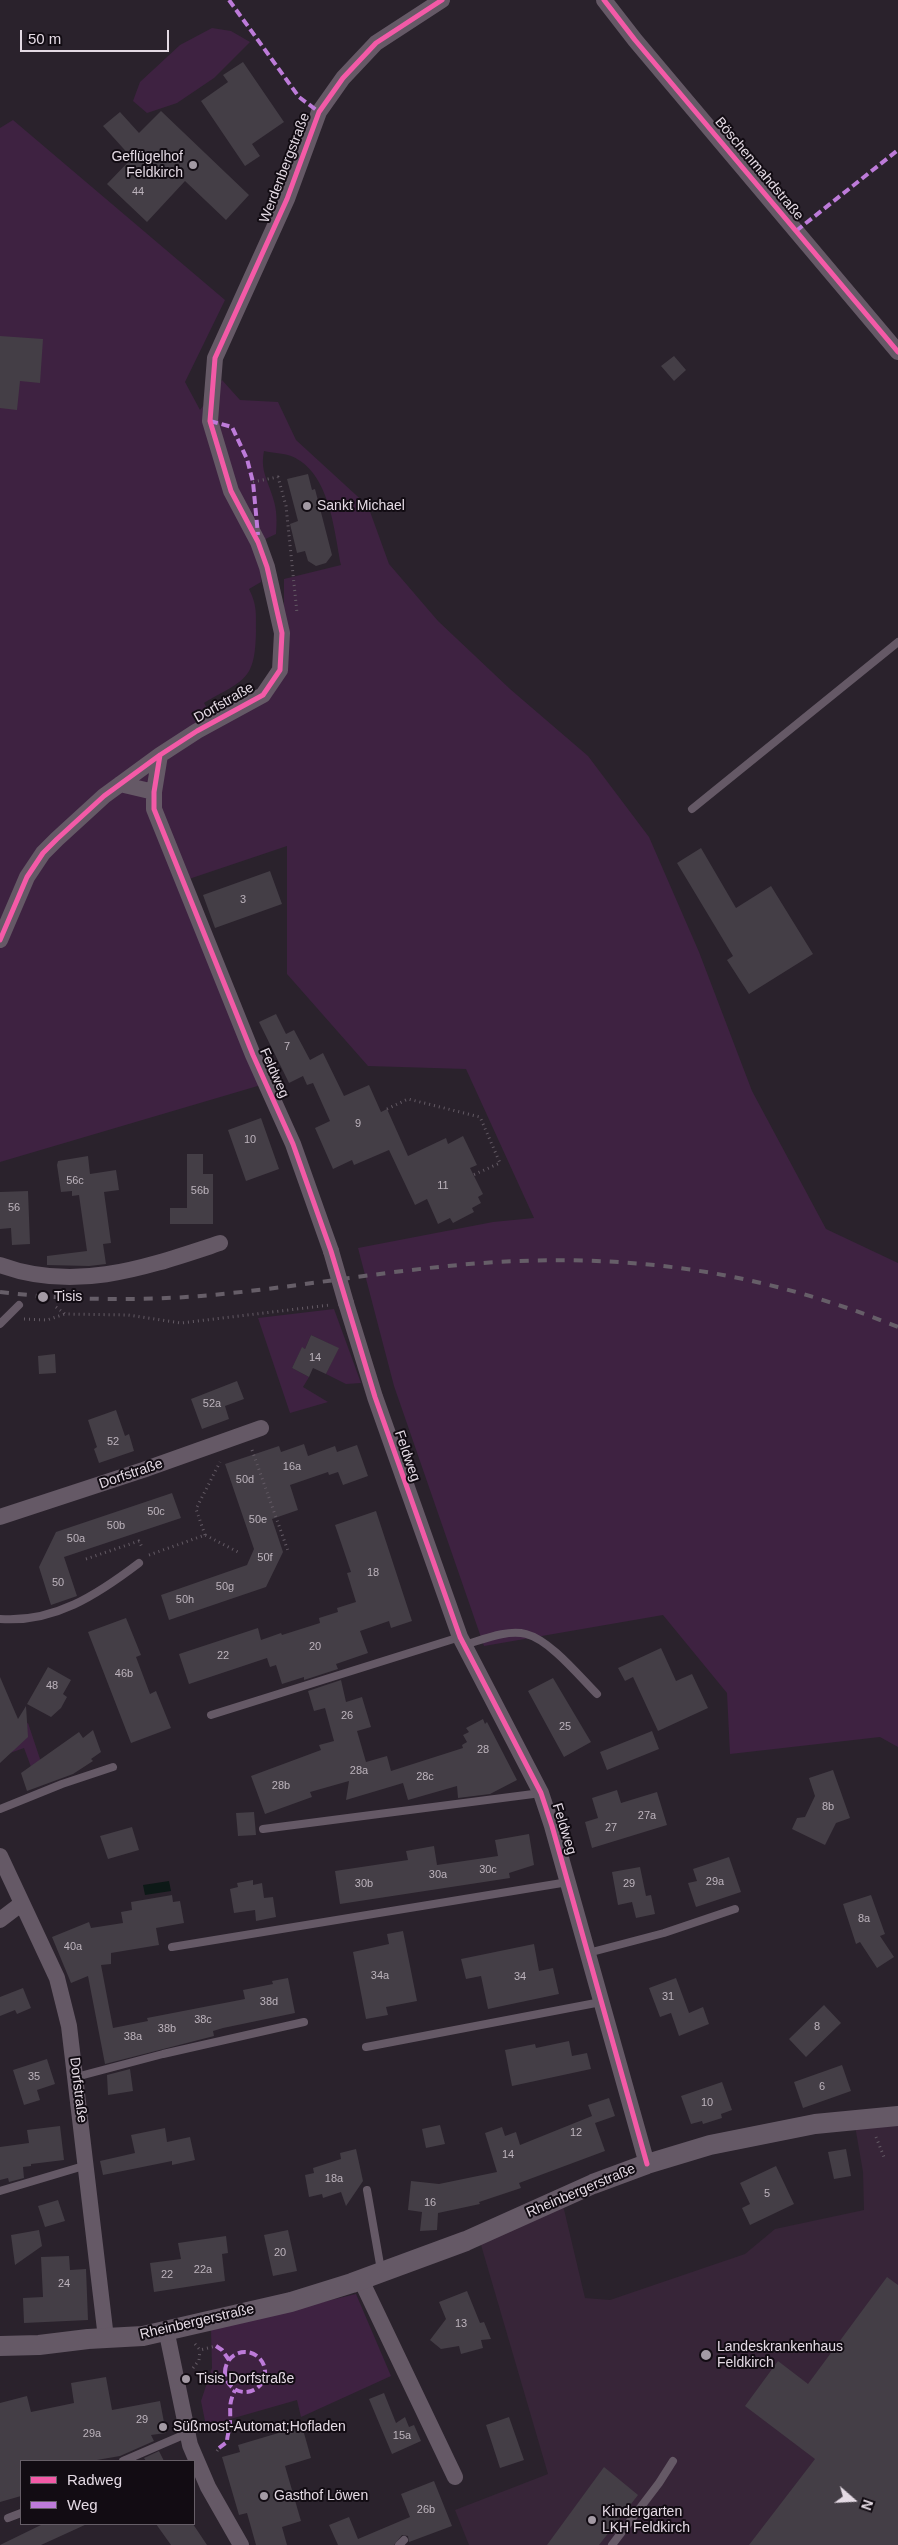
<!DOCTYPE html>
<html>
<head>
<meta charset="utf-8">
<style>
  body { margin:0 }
  #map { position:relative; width:898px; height:2545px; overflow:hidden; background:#2a222c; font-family:Arial,sans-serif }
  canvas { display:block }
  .legend { position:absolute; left:20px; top:2460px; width:175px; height:65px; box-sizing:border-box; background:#120c13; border:1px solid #665e67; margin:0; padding:6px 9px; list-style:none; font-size:15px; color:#e4dae4 }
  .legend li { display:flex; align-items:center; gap:10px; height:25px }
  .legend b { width:25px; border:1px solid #665e67 }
  .north { position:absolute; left:828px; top:2475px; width:50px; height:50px; -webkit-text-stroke:4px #120c13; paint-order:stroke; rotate:109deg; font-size:14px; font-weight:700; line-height:20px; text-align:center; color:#e4dae4 }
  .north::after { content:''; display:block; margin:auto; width:18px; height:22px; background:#e4dae4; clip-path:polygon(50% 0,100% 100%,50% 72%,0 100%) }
  .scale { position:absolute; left:20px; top:30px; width:149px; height:22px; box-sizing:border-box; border:2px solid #e4dae4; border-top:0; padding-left:6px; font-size:15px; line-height:18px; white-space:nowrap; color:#e4dae4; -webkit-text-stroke:4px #120c13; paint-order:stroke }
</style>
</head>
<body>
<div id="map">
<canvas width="898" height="2545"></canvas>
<ul class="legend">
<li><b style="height:6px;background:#f35aa7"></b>Radweg</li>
<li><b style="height:6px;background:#bd7bd9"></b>Weg</li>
</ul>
<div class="north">N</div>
<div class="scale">50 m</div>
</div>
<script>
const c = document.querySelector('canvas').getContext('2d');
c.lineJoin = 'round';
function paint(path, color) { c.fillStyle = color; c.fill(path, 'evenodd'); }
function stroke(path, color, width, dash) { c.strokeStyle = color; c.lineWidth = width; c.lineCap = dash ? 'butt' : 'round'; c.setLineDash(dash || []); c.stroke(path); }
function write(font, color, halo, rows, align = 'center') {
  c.font = font + ' Arial,sans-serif'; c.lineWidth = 4; c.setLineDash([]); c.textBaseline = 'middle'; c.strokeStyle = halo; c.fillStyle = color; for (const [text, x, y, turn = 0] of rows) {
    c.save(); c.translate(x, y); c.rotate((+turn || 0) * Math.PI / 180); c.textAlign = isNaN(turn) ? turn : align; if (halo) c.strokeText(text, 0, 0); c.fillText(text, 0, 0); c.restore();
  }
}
const built = new Path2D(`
  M898,2121v424h-429l-14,-35 93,-36 -69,-236 83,-37 23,97 25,2 135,-46 30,-25 89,-19 -1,-38 -8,-46z`);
const green = new Path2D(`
  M212,28l19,3 19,11 -36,36 -37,25 -30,10 -14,-12 7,-19 40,-37z
  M13,120l212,180 -40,82 15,28 22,-30 18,20 38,2 18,38 72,66 21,58 49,57 72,68 78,67 61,81 50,115 53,139 74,138 72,34v484l-18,-10 -150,17 -3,-61 -64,-78 -179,31 -90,-260 -36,-138 135,-26 41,-4 -68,-149 -98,-3 -81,-92v-128l-107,36 81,203 -261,77v-1034zM264,451c9,2 19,2 27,5 39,16 43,74 50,109l-57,14v54l-19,65 -54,17 -7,-12c41,-24 51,-22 52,-72 0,-18 1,-26 -7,-42l12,-7 -2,-40 17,-8c1,-13 1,-24 -3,-36 -5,-18 -13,-27 -9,-47z
  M334,1309l27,74 -15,1 -20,-10 12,-26 -27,-13 -6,14 -3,-1 -10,20 17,9 -6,10 25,15 -38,11 -32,-95z
  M28,1723l16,48 -10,4 -10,-27 -14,5 -10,-19z
  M356,2294l35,82 -90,41 -4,-17 -91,26 -5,-25 11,-33 -1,-39z`);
const water = new Path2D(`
  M169,1881l2,10 -26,4 -2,-10z`);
const building = new Path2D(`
  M243,62l41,60 -32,22 8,12 -15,10 -44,-65 27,-19 -5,-7z
  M161,111l88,84 -23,25 -41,-39 -38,41 -40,-38 25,-26 -29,-32 17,-14 19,21z
  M0,336l43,3 -3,44 -20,-2 -3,29 -17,-2z
  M674,356l12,14 -12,11 -13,-15z
  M308,474l4,16 3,-1 17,66 -6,8 -10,3 -8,-5 -3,-10 -8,2 -7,-29 8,-3 -11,-42z
  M701,848l35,60 35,-22 42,68 -64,40 -22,-34 6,-4 -56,-93z
  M270,871l12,33 -67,24 -12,-33z
  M276,1014l10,20 8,-4 16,30 13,-7 21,43 25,-11 12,27 6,-3 21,47 38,-18 2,6 15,-8 14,29 -7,3 13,26 -5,3 3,6 -9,5 2,4 -21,11 -3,-5 -12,6 -11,-25 -12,6 -26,-55 -35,15 -2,-5 -19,9 -18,-41 15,-7 -17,-38 -6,2 -4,-9 -14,7 -30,-61z
  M261,1118l18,51 -33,12 -18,-51z
  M187,1154h16v20h10v50h-43v-16h17z
  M88,1156l2,18 26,-4 3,20 -15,2 7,51 -8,1 3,20 -17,2 -42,-1v-9l40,-5 -8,-56 -7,1v-5l-11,1 -4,-27 1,-4z
  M28,1191l2,53 -18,1 -1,-17 -11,1v-37z
  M311,1335l28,13 -13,26 -13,-6 -4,9 -17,-9 10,-21 3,2z
  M55,1354l1,19 -17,1 -1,-18z
  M237,1381l7,18 -19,7 4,13 -27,10 -11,-30z
  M116,1410l9,26 4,-2 5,17 -35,12 -5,-14 3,-2 -9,-27z
  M304,1444l4,12 27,-10 2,6 20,-7 11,31 -25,9 -5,-13 -9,3 -1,-3 -38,13 8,25 -26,9 11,33 -17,35 -97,33 -8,-25 86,-30 7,-16 -29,-85 54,-18 2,6z
  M172,1493l9,25 -117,39 13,39 -26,9 -12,-38 17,-35z
  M376,1511l36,110 -21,7 -2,-7 -29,10 8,22 -32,11 2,5 -34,11v-3l-22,7 -6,-19 -6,2 -3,-9 -78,26 -10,-30 79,-26 3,12 20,-7 1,2 38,-12 -1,-5 19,-6 -1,-4 19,-6 -9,-29 4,-1 -16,-47z
  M126,1618l15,37 -5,2 14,37 6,-3 15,37 -40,15 -43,-111z
  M661,1648l15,33 16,-7 16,34 -50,23 -25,-54 -8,4 -7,-13z
  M48,1667l23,13 -8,14 4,3 -6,11 -10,9 -24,-13z
  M0,1677l18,42 8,-13 2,31 -28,26z
  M553,1678l38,64 -27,15 -36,-66z
  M341,1680l5,22 16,-5 9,30 -14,4 9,31 21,-6 4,15 72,-23 -1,-3 5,-3 -4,-7 6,-3 -3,-4 17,-9 2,5 2,-2 30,58 -27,14 -32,4 -1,-12 -49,14 -5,-17 -57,17 3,-19 -39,11 2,5 -47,17 -14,-38 70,-26 -2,-5 15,-4 -9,-33 -11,3 -6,-20z
  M93,1730l8,22 -10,7 2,2 -20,13 -46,17 -6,-18 58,-41 4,6z
  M652,1731l7,18 -52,21 -7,-18z
  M833,1770l17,48 -14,5 -11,22 -33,-16 5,-11 8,-1 10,-21 -6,-18z
  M617,1790l4,13 36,-11 10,33 -75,23 -7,-26 13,-4 -6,-20z
  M254,1812l2,23 -18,1 -2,-23z
  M132,1827l7,23 -31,9 -8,-23z
  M529,1834l5,31 -25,8 1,5 -170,26 -5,-33 73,-11 -2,-9 28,-5 3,19 61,-9 -3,-16z
  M729,1857l12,35 -45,15 -8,-24 9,-2 -4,-12z
  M640,1867l6,29 5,-1 4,19 -19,4 -4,-16 -14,3 -6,-33z
  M253,1880v5l9,-2 2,15 9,-1 3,20 -20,4 -1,-11 -21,3 -4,-24 8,-2 -1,-4z
  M172,1895l1,7 7,-1 4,22 -28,5 3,17 -48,8v11l-10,1 12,63 35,-7 -1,-3 98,-19 -2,-9 30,-6 -1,-3 16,-3 7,35 -72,15 -10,3 1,5 -109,28 -17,-88 -17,7 -19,-46 37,-15 2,6 32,-5 -2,-11 11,-2 -1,-8z
  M871,1895l14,39 -5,2 14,21 -17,11 -17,-26 -4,2 -13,-40z
  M403,1931l14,70 -31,6 2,8 -22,4 -13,-67 36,-8 -2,-10z
  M534,1944l5,27 14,-3 6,26 -71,15 -7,-33 -15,3 -5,-20z
  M676,1978l13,35 14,-6 6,17 -30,12 -8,-23 -11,4 -11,-29z
  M23,1988l8,20 -14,6 -2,-4 -15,6v-19z
  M824,2005l17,18 -35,34 -17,-18z
  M569,2041l3,15 15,-3 4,16 -79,17 -7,-36 30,-6 1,4z
  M47,2059l8,25 -18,6 3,10 -16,5 -11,-35z
  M842,2065l9,26 -48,17 -9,-26z
  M130,2069l3,22 -25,4 -1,-20z
  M722,2082l10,28 -11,4 1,4 -19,6 -1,-3 -11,3 -10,-28z
  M609,2098l6,18 -20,7 10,28 -86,32 2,5 -42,14 1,2 -42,9 -1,17 -17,1 2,-19 -14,-2 3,-29 28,3 58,-12 -12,-39 17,-6 3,9 11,-4 4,13 72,-29 -4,-11z
  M440,2125l5,19 -19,4 -4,-19z
  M60,2126l4,34 -33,4v2l-8,1 1,11 -15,4 -1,-4 -8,2v-33l29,-4 -2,-13z
  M165,2128l2,14 23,-5 5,23 -23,5v-4l-69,14 -3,-14 35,-8 -4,-18z
  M356,2149l7,32 -17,25 -5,-14 -18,6 -1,-4 -13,3 -4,-22 9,-2 -1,-5 28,-9 -1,-6z
  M846,2149l5,27 -17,3 -6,-27z
  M776,2166l18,38 -44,21 -8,-17 8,-4 -10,-21z
  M58,2200l7,21 -20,6 -7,-21z
  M39,2230l3,16 -27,19 -4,-30z
  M288,2230l9,41 -24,5 -9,-41z
  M226,2236l2,17 -6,1 3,27 -71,11 -4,-29 31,-4 -3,-16z
  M69,2256l1,14 16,-1 2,51 -64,3 -1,-25 20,-1 -2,-40z
  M887,2277l11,8v260h-149l66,-86 -70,-53 33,-45 30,23z
  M467,2291l13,32 4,-1 7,17 -10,1 2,8 -22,6 -2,-8 -18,3 -11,-9 16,-21 -7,-17z
  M106,2377l6,33 48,-9 6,32 -15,2 3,6 -34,15 -29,5h-70v35l-21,6v-99l27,-7 4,16 43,-9 -3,-20z
  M384,2393l12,30 9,-6 4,10 5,-2 7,16 -29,13 -23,-55z
  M509,2417l15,43 -24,8 -14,-43z
  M302,2426l9,32 -26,8 16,55 -19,6 5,18h-31l-9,-32 -8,2 -17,-58 18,-5 -2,-7z
  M159,2451l5,10h-18l-2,-3z
  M604,2467l34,28 -39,50h-52z
  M434,2481l18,45 -43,16 -1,-6 -6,-1 -8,10h-56l-9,-20 20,-8 9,22 52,-22 -9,-23z
  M43,2524h44l-46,21h-41z
  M156,2524h37l14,21h-36z`);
const path = new Path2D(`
  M253,482l25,-5 8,29 11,107
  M387,1109l21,-10 72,18 20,46 -27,12
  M56,1307l9,7 63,1 53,8 149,-18
  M24,1319l23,1 18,-6
  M252,1450l36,101
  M205,1535l-9,-26 24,-47
  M149,1555l56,-20 35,18
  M86,1559l53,-18 4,8
  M876,2137l8,20
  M195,2344l5,6 16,-4
  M193,2368l6,-8 1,-10
  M217,2451l2,-3`);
const service = new Path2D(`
  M692,809l206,-167
  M0,1324l19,-19
  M0,1619c54,4 97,-24 139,-56
  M464,1645c18,-5 43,-16 62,-11 24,6 53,42 71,60
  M211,1715l249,-78
  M0,1809l62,-25 51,-17
  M263,1829l278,-36
  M172,1947l396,-65
  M588,1953l76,-20 71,-24
  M366,2047l235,-45
  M76,2077l87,-23 141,-32
  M367,2190l14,80
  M0,2191l87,-26
  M123,2461l65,-28
  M8,2518l13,-5
  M399,2545l5,-5
  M612,2545l47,-62 14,-22`);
const minor = new Path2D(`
  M604,0l31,40 263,312
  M160,755l-6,37v17l99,246 40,89 38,107
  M120,784l34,8
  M0,940l27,-63 16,-24 14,-14 47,-43 56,-41 37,-24 66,-36 17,-25 2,-37 -15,-66 -9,-25 -27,-51 -21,-70 5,-63 72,-159 32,-87 24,-34 33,-35 66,-43
  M0,1265c76,28 147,2 220,-22
  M346,1303l29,94 85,240 81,156 11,33 95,338
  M0,1517l143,-47 118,-42
  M0,1856l57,122 12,48 37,312
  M0,1920l21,-16
  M361,2280l94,197
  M166,2329l24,116 18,42 33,58`);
const tertiary = new Path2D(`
  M0,2346l39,-1 49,-6 55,-3 148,-34 61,-19 114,-42 127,-57 54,-20 63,-19 105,-21 83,-8`);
const rail = new Path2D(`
  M0,1292c66,8 134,9 201,4 106,-9 211,-31 318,-35 135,-5 253,15 379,66`);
const minorBridge = new Path2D(`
  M331,1251l15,52`);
const quiet = new Path2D(`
  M229,0l70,97 20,15
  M796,231l102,-81
  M210,421l22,6 15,32 6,23 5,53
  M216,2346l6,4 7,10
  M225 2372a20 20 0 1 1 40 0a20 20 0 1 1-40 0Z
  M219,2448l8,-6c0,-7 3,-13 3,-20 1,-15 -2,-17 5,-32`);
const cycleway = new Path2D(`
  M604,0l31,40 263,312
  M160,755l-6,37v17l99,246 40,89 38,107 44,146 85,240 81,156 11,33 95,338
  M0,940l27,-63 16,-24 14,-14 47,-43 56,-41 37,-24 66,-36 17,-25 2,-37 -15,-66 -9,-25 -27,-51 -21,-70 5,-63 72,-159 32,-87 24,-34 33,-35 66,-43`);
const markers = [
  [193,165,5,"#a39aa4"],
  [307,506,5,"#a39aa4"],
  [43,1297,6,"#a39aa4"],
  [706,2355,6,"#a39aa4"],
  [186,2379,5,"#a39aa4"],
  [163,2427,5,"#a39aa4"],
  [264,2496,5,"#a39aa4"],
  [592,2520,5,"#a39aa4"]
];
const numberNames = [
  ["44",138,192],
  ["3",243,900],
  ["7",287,1047],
  ["9",358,1124],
  ["10",250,1140],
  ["56c",75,1181],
  ["11",443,1186],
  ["56b",200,1191],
  ["56",14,1208],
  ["14",315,1358],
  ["52a",212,1404],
  ["52",113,1442],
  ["16a",292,1467],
  ["50d",245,1480],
  ["50c",156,1512],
  ["50e",258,1520],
  ["50b",116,1526],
  ["50a",76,1539],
  ["50f",265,1558],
  ["18",373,1573],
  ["50",58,1583],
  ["50g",225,1587],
  ["50h",185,1600],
  ["20",315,1647],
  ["22",223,1656],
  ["46b",124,1674],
  ["48",52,1686],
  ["26",347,1716],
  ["25",565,1727],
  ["28",483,1750],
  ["28a",359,1771],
  ["28c",425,1777],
  ["28b",281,1786],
  ["8b",828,1807],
  ["27a",647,1816],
  ["27",611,1828],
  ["30c",488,1870],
  ["30a",438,1875],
  ["29a",715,1882],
  ["30b",364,1884],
  ["29",629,1884],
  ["8a",864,1919],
  ["40a",73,1947],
  ["34a",380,1976],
  ["34",520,1977],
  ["31",668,1997],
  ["38d",269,2002],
  ["38c",203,2020],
  ["8",817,2027],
  ["38b",167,2029],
  ["38a",133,2037],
  ["35",34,2077],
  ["6",822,2087],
  ["10",707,2103],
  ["12",576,2133],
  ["14",508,2155],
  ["18a",334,2179],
  ["5",767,2194],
  ["16",430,2203],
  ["20",280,2253],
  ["22a",203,2270],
  ["22",167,2275],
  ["24",64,2284],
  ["13",461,2324],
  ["29",142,2420],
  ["29a",92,2434],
  ["15a",402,2436],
  ["26b",426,2510]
];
const poiNames = [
  ["Geflügelhof",183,157,"right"],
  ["Feldkirch",183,173,"right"],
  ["Sankt Michael",317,506],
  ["Tisis",54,1297],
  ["Landeskrankenhaus",717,2347],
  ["Feldkirch",717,2363],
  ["Tisis Dorfstraße",196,2379],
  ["Süßmost-Automat;Hofladen",173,2427],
  ["Gasthof Löwen",274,2496],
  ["Kindergarten",602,2512],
  ["LKH Feldkirch",602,2528]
];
const streetNames = [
  ["Werdenbergstraße",285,168,-69],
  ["Böschenmahdstraße",759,169,50],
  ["Dorfstraße",224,703,-30],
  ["Feldweg",274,1073,66],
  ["Feldweg",407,1456,71],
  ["Dorfstraße",131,1474,-19],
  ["Feldweg",564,1829,73],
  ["Dorfstraße",78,2090,83],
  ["Rheinbergerstraße",581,2191,-23],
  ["Rheinbergerstraße",197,2322,-13]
];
paint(built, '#372538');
paint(green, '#3e2241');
paint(water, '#0d1917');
paint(building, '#443e46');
stroke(path, '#635a64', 3, [1, 4]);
stroke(service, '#655966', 8);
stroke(minor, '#655966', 16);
stroke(tertiary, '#655966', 20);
stroke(rail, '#665e68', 4, [9, 9]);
stroke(minorBridge, '#655966', 16);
stroke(quiet, '#bd7bd9', 4, [8, 4]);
stroke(cycleway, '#f35aa7', 5);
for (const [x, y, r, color] of markers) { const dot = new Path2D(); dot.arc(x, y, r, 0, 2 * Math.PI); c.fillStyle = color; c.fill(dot); stroke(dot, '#120c13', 2); }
write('11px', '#bcb3bc', null, numberNames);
write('14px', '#e4dae4', '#120c13', poiNames, 'left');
write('14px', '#e4dae4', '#120c13', streetNames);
</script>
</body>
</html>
